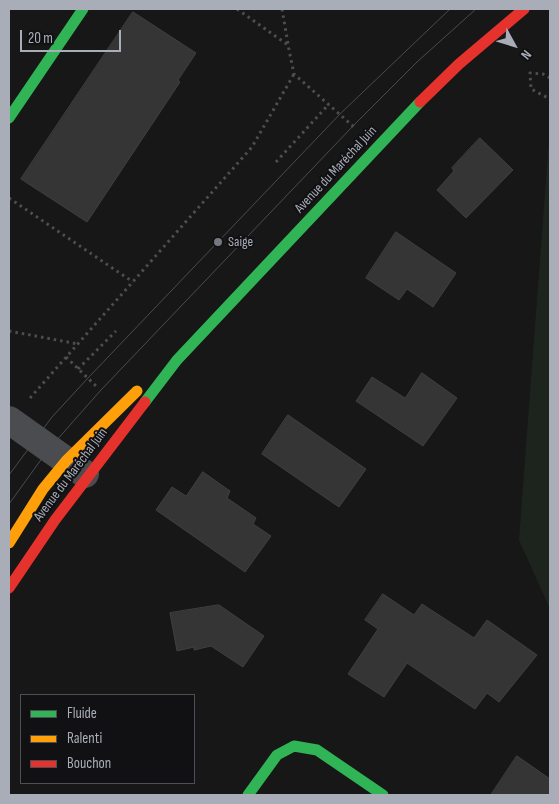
<!DOCTYPE html>
<html>
<head>
<meta charset="utf-8">
<style>
  body { margin:0 }
  #map { position:relative; width:559px; height:804px; overflow:hidden; background:#171717; font-family:"Sofia Sans Condensed",sans-serif }
  canvas { display:block }
  .frame { position:absolute; inset:0; border:10px solid #a8adb8; pointer-events:none }
  .legend { position:absolute; left:20px; top:694px; width:175px; height:90px; box-sizing:border-box; background:#111113; border:1px solid #4d4f55; margin:0; padding:6px 9px; list-style:none; font-size:15px; color:#a8adb8 }
  .legend li { display:flex; align-items:center; gap:10px; height:25px }
  .legend b { width:25px; border:1px solid #4d4f55 }
  .north { position:absolute; left:489px; top:20px; width:50px; height:50px; -webkit-text-stroke:4px #111113; paint-order:stroke; rotate:129deg; font-size:14px; font-weight:700; line-height:20px; text-align:center; color:#a8adb8 }
  .north::after { content:''; display:block; margin:auto; width:18px; height:22px; background:#a8adb8; clip-path:polygon(50% 0,100% 100%,50% 72%,0 100%) }
  .scale { position:absolute; left:20px; top:30px; width:101px; height:22px; box-sizing:border-box; border:2px solid #a8adb8; border-top:0; padding-left:6px; font-size:15px; line-height:18px; white-space:nowrap; color:#a8adb8; -webkit-text-stroke:4px #111113; paint-order:stroke }
</style>
</head>
<body>
<div id="map">
<canvas width="559" height="804"></canvas>
<div class="frame"></div>
<ul class="legend">
<li><b style="height:6px;background:#30b455"></b>Fluide</li>
<li><b style="height:6px;background:#ff9f0a"></b>Ralenti</li>
<li><b style="height:6px;background:#e5322d"></b>Bouchon</li>
</ul>
<div class="north">N</div>
<div class="scale">20 m</div>
</div>
<script>
const c = document.querySelector('canvas').getContext('2d');
c.lineJoin = 'round';
function paint(path, color) { c.fillStyle = color; c.fill(path, 'evenodd'); }
function stroke(path, color, width, dash) { c.strokeStyle = color; c.lineWidth = width; c.lineCap = dash ? 'butt' : 'round'; c.setLineDash(dash || []); c.stroke(path); }
function write(font, color, halo, rows, align = 'center') {
  c.font = font + ' "Sofia Sans Condensed",sans-serif'; c.lineWidth = 4; c.setLineDash([]); c.textBaseline = 'middle'; c.strokeStyle = halo; c.fillStyle = color; for (const [text, x, y, turn = 0] of rows) {
    c.save(); c.translate(x, y); c.rotate((+turn || 0) * Math.PI / 180); c.textAlign = isNaN(turn) ? turn : align; if (halo) c.strokeText(text, 0, 0); c.fillText(text, 0, 0); c.restore();
  }
}
const green = new Path2D(`
  M550,126v483l-31,-69z`);
const building = new Path2D(`
  M133,12l63,41 -18,27 2,2 -93,140 -66,-43z
  M480,138l33,32 -47,48 -29,-28 17,-19 -2,-3z
  M396,232l60,41 -23,34 -26,-18 -8,11 -33,-22z
  M422,373l35,25 -34,48 -67,-45 16,-24 33,21z
  M288,415l78,54 -27,38 -77,-53z
  M203,472l27,19 -3,7 29,20 -3,6 18,12 -26,36 -89,-62 16,-23 14,9z
  M383,594l31,21 8,-11 52,34 13,-18 50,35 -38,47 -12,-9 -12,16 -68,-46 -23,34 -36,-23 30,-45 -13,-9z
  M219,605l45,31 -21,31 -32,-21 -17,4v-3l-17,4 -7,-38z
  M517,756l33,23v16h-59z`);
const path = new Path2D(`
  M237,9l51,36 6,29 60,53
  M282,9l6,35
  M550,78l-7,-4 -13,-1 1,16 19,10
  M276,162l53,-58
  M9,198l124,84
  M9,331l69,13
  M66,357l31,30
  M78,369l38,-38
  M30,398l222,-251 42,-73`);
const street = new Path2D(`
  M9,420l76,54`);
const fast = new Path2D(`
  M9,118l74,-109
  M145,402l32,-42 243,-258
  M248,795l29,-40 17,-9 23,4 66,45`);
const slow = new Path2D(`
  M9,543l34,-54 23,-28 71,-70`);
const jam = new Path2D(`
  M420,102l39,-38 65,-55
  M9,588l46,-68 90,-118`);
const tram = new Path2D(`
  M9,475l43,-58 36,-39 252,-264 110,-105
  M9,504l39,-54 53,-60 252,-264 64,-64 59,-53`);
const markers = [
  [218,242,5,"#757880"]
];
const streetNames = [
  ["Avenue du Maréchal Juin",336,170,-47],
  ["Avenue du Maréchal Juin",71,475,-53]
];
const poiNames = [
  ["Saige",228,242]
];
paint(green, '#1d241e');
paint(building, '#353536');
stroke(building, '#3f4043', 1);
stroke(path, '#4d4e52', 3, [2.5, 4]);
stroke(street, '#4b4c50', 28);
stroke(fast, '#30b455', 11);
stroke(slow, '#ff9f0a', 11);
stroke(jam, '#e5322d', 11);
stroke(tram, '#4b4c4f', 1);
for (const [x, y, r, color] of markers) { const dot = new Path2D(); dot.arc(x, y, r, 0, 2 * Math.PI); c.fillStyle = color; c.fill(dot); stroke(dot, '#111113', 2); }
write('14px', '#a8adb8', '#111113', streetNames);
write('14px', '#a8adb8', '#111113', poiNames, 'left');
</script>
</body>
</html>
